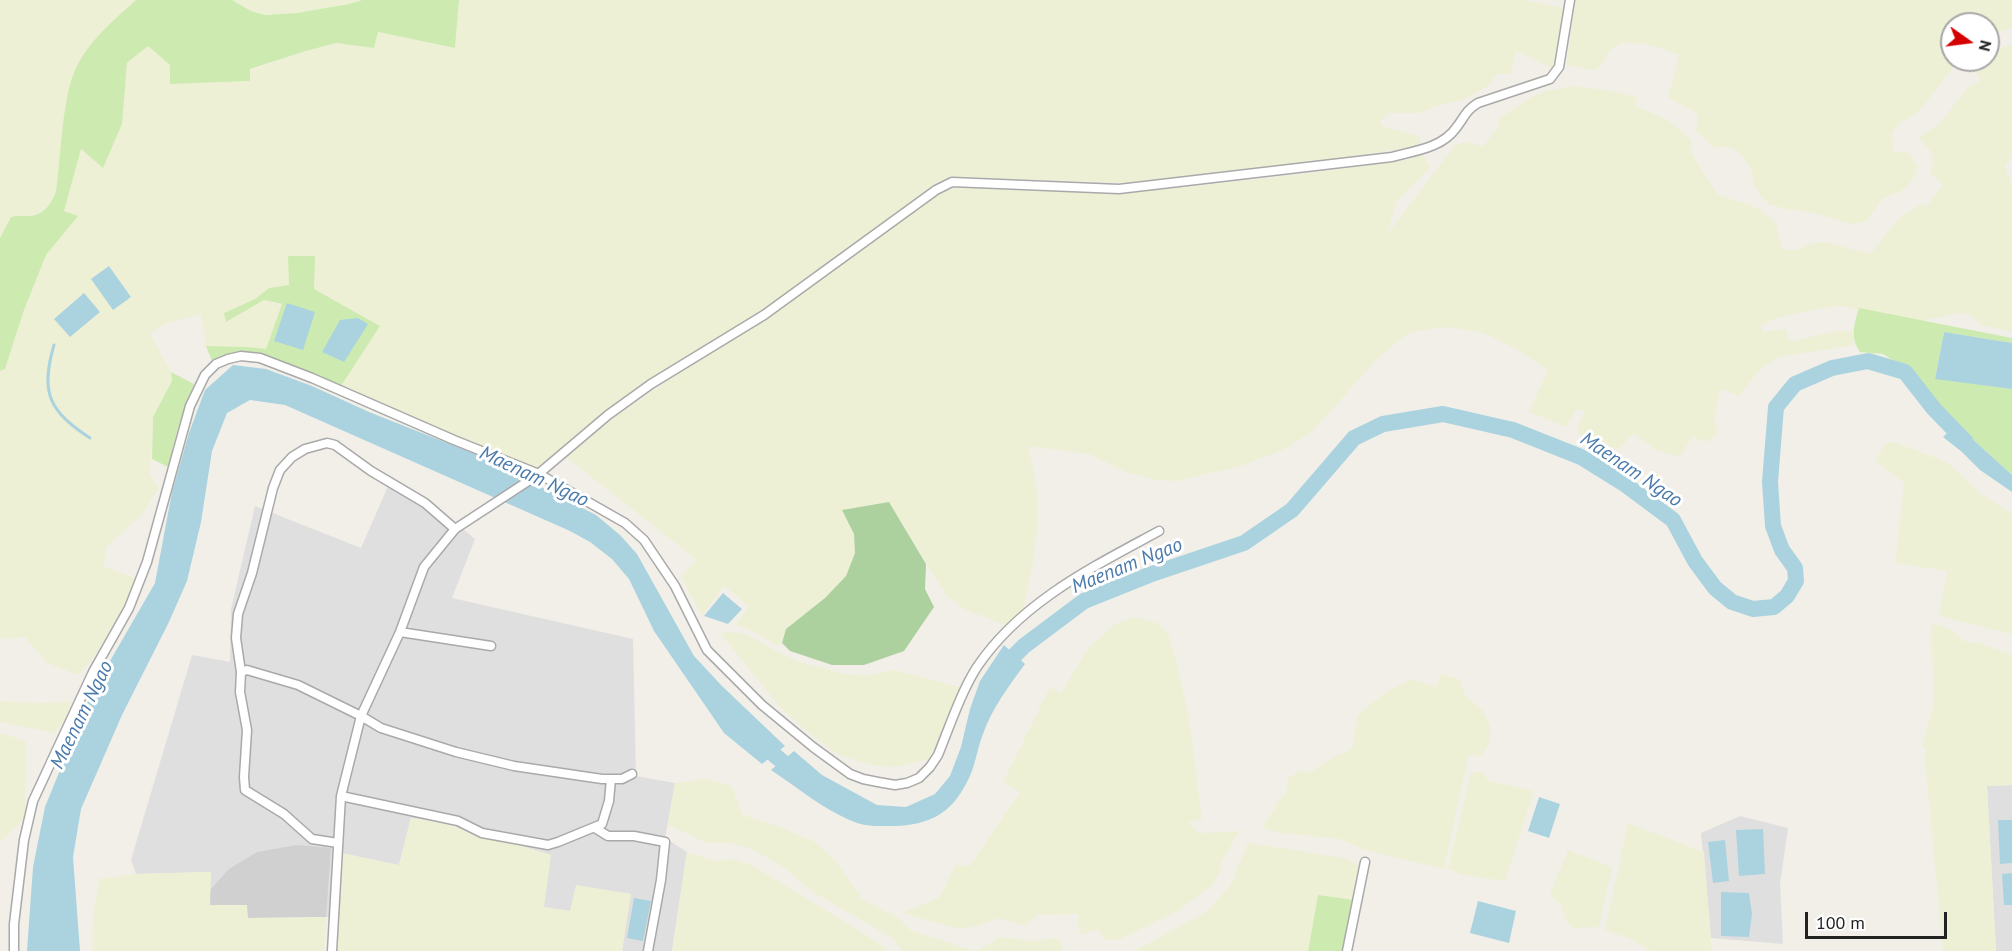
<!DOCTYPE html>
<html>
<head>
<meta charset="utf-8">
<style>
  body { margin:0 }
  #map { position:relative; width:2012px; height:951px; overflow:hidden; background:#f2efe9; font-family:"PT Sans",sans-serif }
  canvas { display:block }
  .north { position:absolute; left:1940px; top:12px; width:60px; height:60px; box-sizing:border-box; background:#fff; border:2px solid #a7a7a7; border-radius:50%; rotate:104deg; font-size:16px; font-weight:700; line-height:24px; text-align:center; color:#222 }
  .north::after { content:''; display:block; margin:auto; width:21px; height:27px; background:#d40000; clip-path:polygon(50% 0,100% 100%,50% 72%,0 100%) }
  .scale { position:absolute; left:1805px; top:912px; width:142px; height:27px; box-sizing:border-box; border:3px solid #222; border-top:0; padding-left:8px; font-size:18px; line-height:21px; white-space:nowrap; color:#222; -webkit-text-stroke:4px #fff; paint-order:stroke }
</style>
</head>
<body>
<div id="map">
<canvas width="2012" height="951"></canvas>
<div class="north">N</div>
<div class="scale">100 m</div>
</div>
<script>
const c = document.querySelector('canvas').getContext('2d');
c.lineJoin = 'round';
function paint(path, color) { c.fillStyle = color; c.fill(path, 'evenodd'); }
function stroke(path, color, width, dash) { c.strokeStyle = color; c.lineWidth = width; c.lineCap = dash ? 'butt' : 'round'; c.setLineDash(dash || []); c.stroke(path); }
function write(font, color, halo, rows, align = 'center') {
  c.font = font + ' "PT Sans",sans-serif'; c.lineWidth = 6; c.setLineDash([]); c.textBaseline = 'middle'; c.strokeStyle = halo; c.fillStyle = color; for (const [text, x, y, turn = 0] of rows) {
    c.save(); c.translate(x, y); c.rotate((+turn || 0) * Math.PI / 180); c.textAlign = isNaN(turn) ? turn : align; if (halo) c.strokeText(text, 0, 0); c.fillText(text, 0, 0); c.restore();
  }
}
const residential = new Path2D(`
  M392,477l34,21 49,41 -23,59 181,41 3,137 39,7 -10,55 22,14 -15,99h-50l8,-57 -19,-2 -41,19 -27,-4 7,-52 -29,-9 -54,-14 -16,-8 -40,-6 -12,47 -61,52 -90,1 -38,-13v-33l-74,2 -5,-14 61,-205 38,7 1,-53 24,-103 106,42z
  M2012,785v166h-16l-9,-165z
  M1740,816l48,12 -8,56 3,60 -72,-6 -10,-105z`);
const religious = new Path2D(`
  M297,845l34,3 -5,69 -78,1 -38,-13v-15l19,-21 28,-17z`);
const farmland = new Path2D(`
  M0,0h136l-46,45 -23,56 -11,90 -4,12 -9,8 -11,5 -14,-1 -7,2 -11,21z
  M232,0h130l-13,4 -52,9 -32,2 -14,-4z
  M459,0h1067l37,8 -10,61 -37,-18 -6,23h-13l-9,12 -25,14 -22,5 -23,8h-30l-8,8 3,6 37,9v10l-148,23 -142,14 -175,-6 -18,5 -112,85 -49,34 -136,84 -61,47 -43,37 -78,-31 -117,-52 39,-60 -66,-37 -25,-4 -20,3 -14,11 -31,14 2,9 38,-22 18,5 -16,45 -19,-3 -41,-1 -5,-32 -37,10 -14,10 21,38 1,9 -19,36 -3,58 8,13 -16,27 -36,32 -2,20 33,12 -10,22 -33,56 -15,18 -32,-12 -22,-26 -25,2v-268l5,-2 19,-59 22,-55 31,-39 -13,-5 17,-63 22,19 19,-43 5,-61 21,-17 23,19v19l78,-3 1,-11 56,-19 30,-8 38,5 3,-16 78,16z
  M1576,0h436v28l-11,3 -13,7v-14h-36v36h7l-37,48 -12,10 -10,4 -8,12 1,17 17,2 7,14 -2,8 -5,8 -7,7 -21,9 -15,22 -16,3 -41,-12 -24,-3 -16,-4 -9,-8 -8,-13 -1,-12 -7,-13 -10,-9 -12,-4 -8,3 -19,-18 2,-12 -3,-7 -27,-14 11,-43 -32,-11 -26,-1 -12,8 -4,10 -7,7 -6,2 -26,-5z
  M2012,44v112l-7,10 7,20v146l-32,-7 -8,-9 -12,-3 -39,8 -81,-15 -22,3 -41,9 -16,8 2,6 23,-3 4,13 41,-10 22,-1 2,14 -76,12 -21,14 -18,25 -20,-7 -6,30 4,15 -11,8 -15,-5 -12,20 -24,-7 -22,-17 -15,16 -35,-9 -5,-6 -2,-7 8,-16 -8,-2 -11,18 -37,-15 19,-42 -34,-22 -31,-15 -36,-6 -23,3 -17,4 -28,23 -67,75 -27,17 -47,18 -63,14 -19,-1 -30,-8 -37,-18 -60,-8 9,52v25l-6,46 -9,40 -16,17 -43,-17 -18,-14 -57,-93 -46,8 11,24 1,19 -9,23 -21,22 -39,31 -4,14 -4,3 -25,-15 -17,-6 13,-19 -25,-20 -22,30 -21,-40 16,-16 -131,-103 38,-32 45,-32 143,-93 143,-103 12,-7 25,-3 56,4 100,2 159,-17 105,-14 32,-7 6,13 -34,34 -8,31 67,-88 12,-3 16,4 12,-15 7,-15 28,-18 15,-7 30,-5 43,6 19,6 -1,9 29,11 26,21 1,15 26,41 35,11 17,11 6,7 6,24 11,3 21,-8h16l36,10 6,-1 27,-34 22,-14 6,2 16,-21 -13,-12 3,-12 -2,-9 -13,-14 22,-15 27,-35 13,-7 -6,-13 10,-8h4v-3l9,-8z
  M1894,442l52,20 16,13 16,17 34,22v120l-73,-18 8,-45 -52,-8 9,-80 -29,-23 10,-16z
  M1135,617l24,7 9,10 6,18 15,65 13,102 -14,3 10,11 41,-2 -16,28 -5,16 -6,11 -33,24 -61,30h-13l-7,-11 -18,6 -3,-21 -40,1 -12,11 -26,-8 -21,8 -19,3 -57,-16 38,-16 15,-32 15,1 50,-74 -17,-10 47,-95 11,6 27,-45 27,-24z
  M1931,624l11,2 15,7 5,7 9,3h9l32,12v130l-25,1 9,165h-53l-18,-192 1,-10 -4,-3 12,-42z
  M736,632l11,3 31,17 22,10 46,12 21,2 28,-6 67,18 -33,71 -34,8 -24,-2 -32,-10 -28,-20 -31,-28 -60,-74z
  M1440,674l19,5 6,16 17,15 8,15v15l-4,10 -7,7 -10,-3 -25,115 -79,-19 -25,-11 -62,-6 -16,-6 14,-20v-4l10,-9 2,-16 13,-8 8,3 26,-17 13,-4 4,-5 6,-31 5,-6 28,-21 21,-10 25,8z
  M0,701l42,2 29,-2 -6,18 -10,14 -55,-11z
  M0,733l26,8 -1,77 -25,24z
  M1471,772h11l7,9 45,10 -29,90 -43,-6 -14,-6z
  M704,779l27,6 12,30 32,10 40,17 21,19 27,39 37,19 10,11 64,21h-72l-10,-13 -79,-46 -31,-26 -27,-15 -16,-6 -13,-2h-19l-39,-18 7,-42z
  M411,818l40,6 16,8 54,14 30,9 -7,52 26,4 6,-26 55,9 -9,57h-286l6,-98 57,12z
  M1628,823l76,29 8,99h-62l-17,-11 -28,-10z
  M1248,843l97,15 16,9 -7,33 -36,-5 -10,56h-174l72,-39 24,-26z
  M1568,850l44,17 -13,60 -25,1 -6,-4 -8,-20 -10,-10z
  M687,852l26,9 21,-2 19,7 84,51 49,31 2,3h-216z
  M211,872l-1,33h37l1,13 78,-1 -2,34h-232l1,-36 6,-36 37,-5z
  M1000,937l33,4 27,-3 3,11 -3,2h-84z`);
const grass = new Path2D(`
  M136,0h96l19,11 14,4 32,-2 52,-9 13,-4h97l-4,48 -77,-16 -4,16 -38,-5 -30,8 -56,18v12l-80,3v-19l-22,-19 -21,17 -5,61 -19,44 -22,-19 -17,62 14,5 -32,39 -22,55 -19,59 -5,2v-133l11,-21c7,-2 12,-1 19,-1 14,-1 22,-13 26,-25 5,-33 6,-97 21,-125 13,-26 37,-46 59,-66z
  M288,256h27l-1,33 66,37 -39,60c-38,-15 -91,-48 -129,-25l-6,-15 41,1 19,2 16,-45 -18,-4 -38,22 -2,-9 31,-14 14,-11 20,-3z
  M1859,308l153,30v5l-68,-11 -9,46 77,11v86l-56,-51 -48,-54 -25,-16 -23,-2c-10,-15 -6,-28 -1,-44z
  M171,372l23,12 -17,47 -9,36 -16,-8 1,-42 19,-36z
  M1318,895l36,5 -10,51h-36z`);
const forest = new Path2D(`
  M889,502l37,62 -1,25 9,18 -30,44 -40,14h-32l-42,-14 -8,-8 4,-14 39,-31 21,-22 9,-23 -1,-19 -12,-24z`);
const water = new Path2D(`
  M109,266l22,31 -18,13 -22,-31z
  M84,293l16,19 -30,25 -16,-18z
  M287,303l28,9 -12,38 -29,-9z
  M358,318l10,6 -24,38 -22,-10 18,-32z
  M1944,332l68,11v46l-77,-10z
  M233,365l33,4 46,17 57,26 116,46 111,57 24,20 17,19 57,102 28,30 63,60 -23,18 -38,-31 -70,-102 -25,-52 -17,-20 -22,-17 -20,-11 -285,-126 -35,-5 -23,13 -15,38 -11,71 -14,59 -19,43 -46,91 -41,94 -8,48 7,94h-53l6,-84 12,-60 46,-113 64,-111 17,-91 17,-59 16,-43z
  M1956,424l56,51v17l-32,-22 -18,-18 -19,-15z
  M723,593l19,16 -14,15 -24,-8z
  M1004,645l21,19c-16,22 -33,44 -42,70 -6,15 -8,34 -16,48 -16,32 -38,43 -73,44 -12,0 -26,1 -37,-3 -30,-11 -59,-35 -86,-53l23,-19 28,24 55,30 29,2 29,-13 15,-18 11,-29 9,-38 10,-28z
  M1539,797l21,7 -11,34 -21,-7z
  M1998,820h14v43l-12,1z
  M1763,829l2,45 -26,2 -3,-46z
  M1725,840l4,41 -16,2 -5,-41z
  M2012,873v32h-8l-2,-31z
  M1721,892l28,1 3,21 -3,23 -28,-1z
  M634,898l17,3 -8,40 -16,-3z
  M1478,901l38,10 -7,32 -39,-10z`);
const stream = new Path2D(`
  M54,345c-14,48 -5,66 36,93`);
const river = new Path2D(`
  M1000,670l24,-24 60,-45 65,-26 95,-32 48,-33 62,-72 29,-14 60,-10 70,16 68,27 45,28 47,35 22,41 20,27 17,14 21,7 21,-2 13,-11 9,-15 -1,-13 -13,-18 -9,-24 -3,-44 6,-75 19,-23 37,-16 36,-7 37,11 29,37 32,33
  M757,740l42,36`);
const minor = new Path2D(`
  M400,632l91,14
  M241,672l6,-2 51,15 63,31 20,12 75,24 58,14 88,13h20l10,-5
  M341,796l117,25 24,12 66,12 10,-3 44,-18 7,-23 2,-22
  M595,828l13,8h26l31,6 -4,38 -13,71
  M338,843l-26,-4 -28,-25 -39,-24 -1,-13 3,-47 -7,-38 1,-20 -5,-34 2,-24 14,-41 21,-85 7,-18 12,-13 13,-8 22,-6 8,2 36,26 54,32 30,26
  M14,951v-27l10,-84 9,-39 60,-129 36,-64 18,-46 43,-156 15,-31 11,-11 12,-5 13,-3 19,2 52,20 142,62 85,34 86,49 19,17 31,46 32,64 55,55 51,42 37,27 13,5 15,3 17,3 12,-2 12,-5 11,-11 8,-12c11,-27 23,-63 39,-88 44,-65 114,-99 182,-136
  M332,951l9,-155 20,-80 39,-84 24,-65 31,-38 81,-53 72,-61 43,-31 113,-69 172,-125 16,-8 167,7 273,-32c22,-6 50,-9 64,-29 8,-10 10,-18 22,-25l72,-24 9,-12 11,-67
  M1347,951l18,-89`);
const waterNames = [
  ["Maenam Ngao",1631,470,34],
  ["Maenam Ngao",534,477,25],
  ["Maenam Ngao",1127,566,-22],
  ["Maenam Ngao",82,715,-64]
];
paint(residential, '#e0dfdf');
paint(religious, '#d0d0d0');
paint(farmland, '#eef0d5');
paint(grass, '#cdebb0');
paint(forest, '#add19e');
paint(water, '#aad3df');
stroke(stream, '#aad3df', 3);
stroke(river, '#aad3df', 16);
stroke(minor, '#a9a9a9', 11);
stroke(minor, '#fff', 8);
write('italic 20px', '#4a7aab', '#fff', waterNames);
</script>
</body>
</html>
